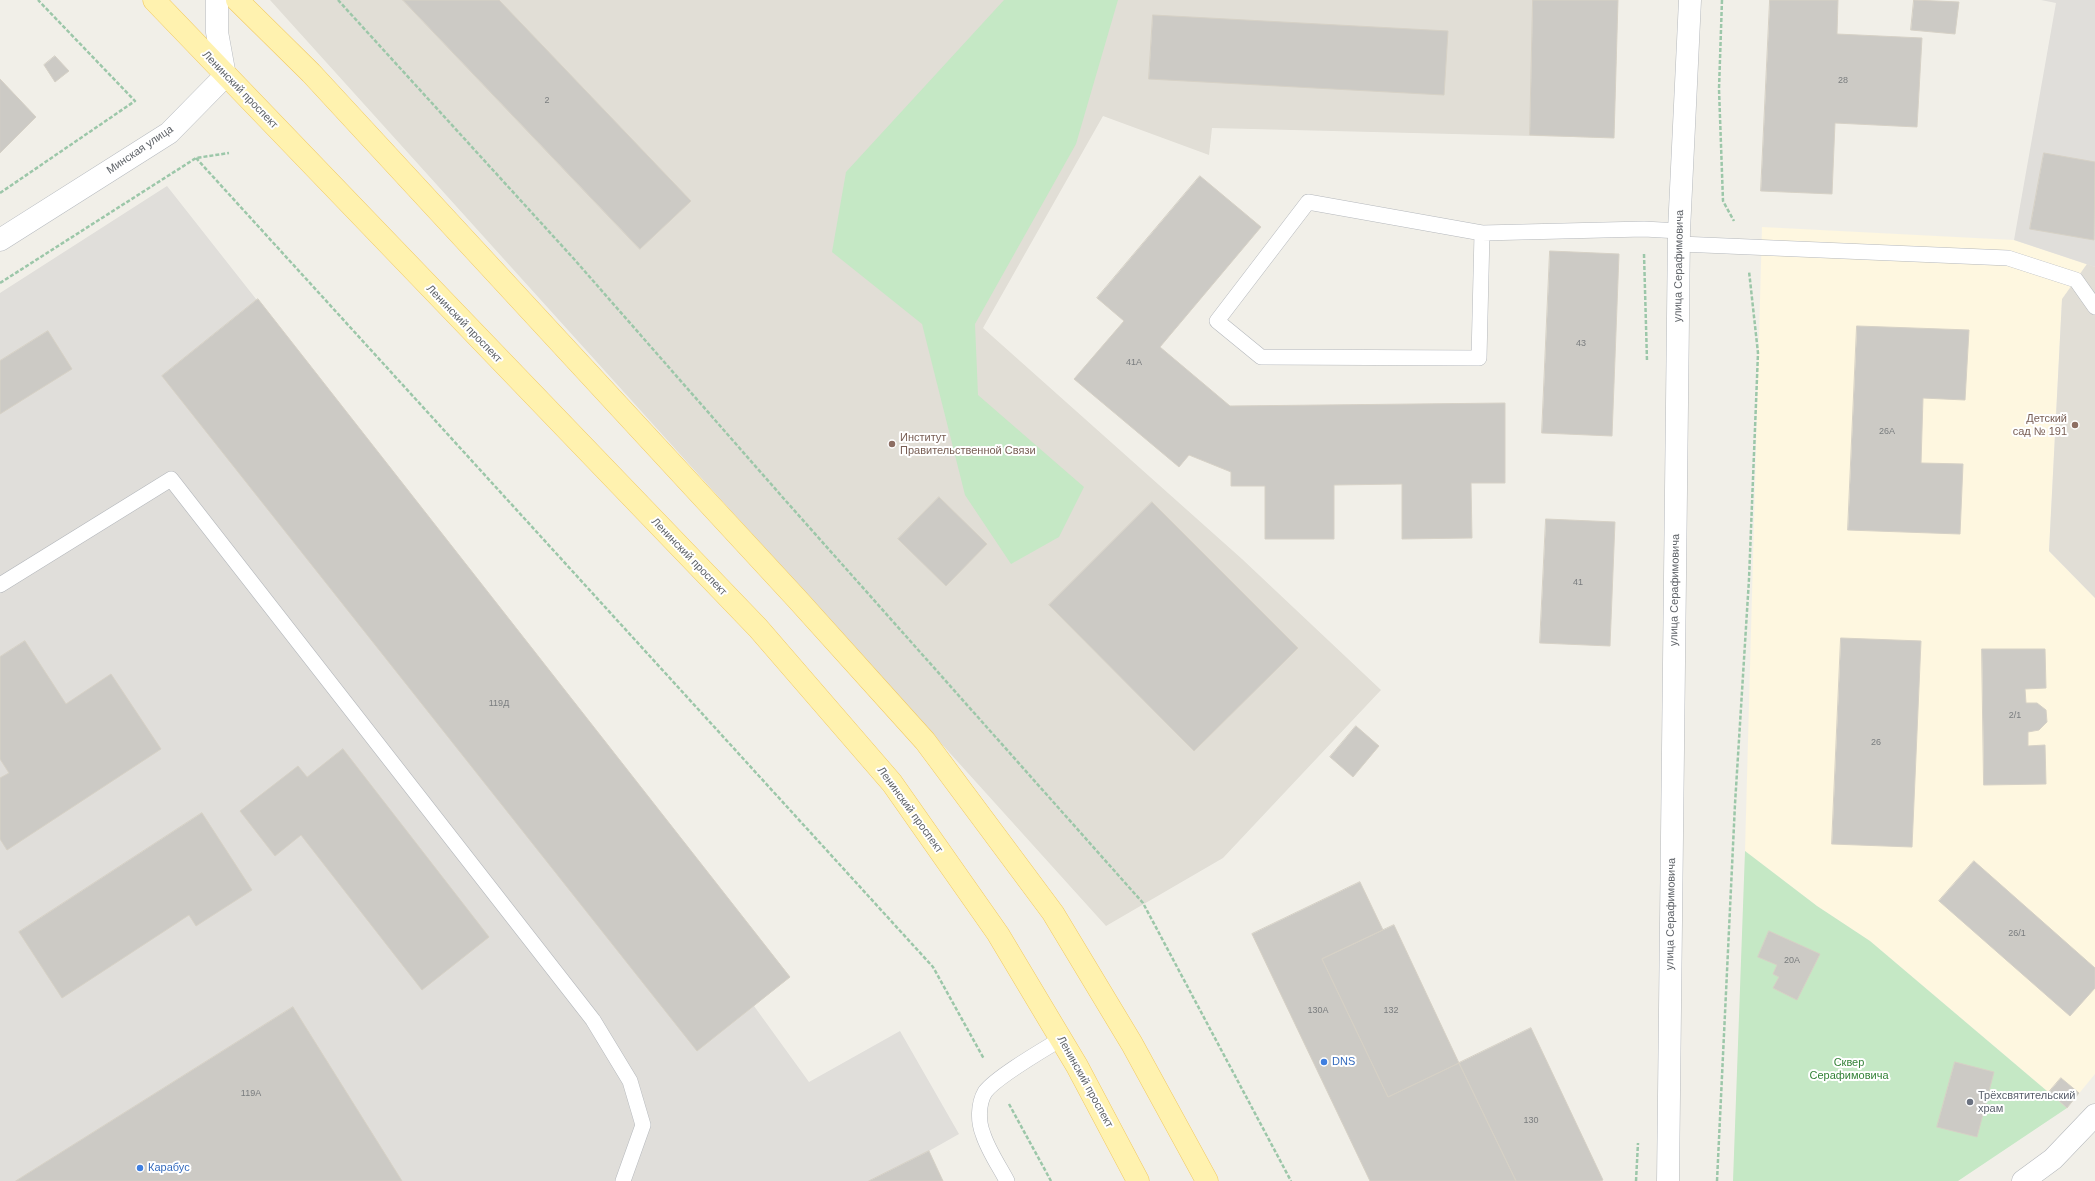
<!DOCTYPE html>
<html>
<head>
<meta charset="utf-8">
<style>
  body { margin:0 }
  canvas { display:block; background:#f1efe8 }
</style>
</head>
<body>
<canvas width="2095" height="1181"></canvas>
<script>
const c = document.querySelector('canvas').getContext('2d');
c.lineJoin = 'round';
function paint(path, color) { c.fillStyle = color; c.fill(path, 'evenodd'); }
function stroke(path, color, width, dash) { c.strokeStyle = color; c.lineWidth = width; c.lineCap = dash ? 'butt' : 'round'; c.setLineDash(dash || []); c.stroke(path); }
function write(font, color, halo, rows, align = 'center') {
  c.font = font + ' Helvetica,sans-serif'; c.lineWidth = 4; c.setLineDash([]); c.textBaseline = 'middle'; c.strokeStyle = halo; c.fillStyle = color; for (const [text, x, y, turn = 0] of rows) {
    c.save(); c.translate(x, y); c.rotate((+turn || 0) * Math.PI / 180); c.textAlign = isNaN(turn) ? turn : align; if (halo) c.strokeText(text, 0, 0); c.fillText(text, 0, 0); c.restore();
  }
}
const commercial = new Path2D(`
  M1762,227l252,13 73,24 -25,36 -13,251 46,47v476l-28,34 -197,-167 -53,-35 -72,-55z`);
const industrial = new Path2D(`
  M2041,0h54v267l-81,-27 42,-237z
  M167,186l623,791 -36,29 55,76 91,-51 59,103 -30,17 -60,30h-869v-888z`);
const education = new Path2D(`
  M270,0h1348l-4,138 -402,-10 -3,27 -106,-39 -120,212 259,231 139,131 -158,168 -117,68z
  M2087,264l8,3v331l-46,-47 13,-252z`);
const green = new Path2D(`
  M1004,0h114l-42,144 -101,180 3,71 106,92 -25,50 -48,27 -46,-69 -43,-171 -90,-72 14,-80z
  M1745,851l72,55 53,35 197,167 -109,73h-225z`);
const building = new Path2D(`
  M403,0h96l192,201 -51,48z
  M1533,0h85l-4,138 -84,-3z
  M1770,0h68l-1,34 85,4 -5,89 -82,-4 -3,71 -71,-3z
  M1914,0l45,2 -4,32 -44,-4z
  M1153,15l295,16 -4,64 -295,-16z
  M55,56l14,15 -14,11 -11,-17z
  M0,79l36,38 -36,36z
  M2044,153l51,9 -1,78 -64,-11z
  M1200,176l61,51 -101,120 70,59 275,-3v80h-34l1,55 -70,1v-55l-68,1v54h-69v-53h-34v-14l-42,-17 -10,12 -105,-88 50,-58 -27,-23z
  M1550,251l69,3 -7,182 -70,-3z
  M258,299l532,678 -93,74 -535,-675z
  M1857,326l112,4 -4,70 -42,-2 -2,65 42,1 -3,70 -112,-4z
  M48,331l24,38 -72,45v-53z
  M939,497l48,47 -41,42 -48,-47z
  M1152,502l146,146 -104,103 -145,-146z
  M1546,519l69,3 -5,124 -70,-3z
  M1841,638l80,3 -9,206 -80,-3z
  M25,641l41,63 45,-30 50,75 -154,101 -7,-11v-61l9,-5 -9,-14v-102z
  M1982,649h63l1,39 -21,1 1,14h11l9,7 1,12 -8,8 -11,2v14l17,-1 1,39 -62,1z
  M1356,726l23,20 -26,31 -23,-20z
  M343,749l146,188 -67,53 -121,-155 -26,21 -35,-45 58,-45 9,11z
  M202,813l50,77 -56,36 -7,-11 -127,83 -43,-66z
  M1974,861l121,107v20l-25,28 -131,-115z
  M1360,882l23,48 -61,29 66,138 71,-34 57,118h-146l-118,-247z
  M1394,925l65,138 -71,34 -66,-138z
  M1769,931l51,23 -23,46 -24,-12 6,-11 -6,-3 4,-9 -19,-8z
  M293,1007l109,174h-386z
  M1531,1028l72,152 -3,1h-84l-57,-118z
  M1955,1062l39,10 -17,65 -40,-10z
  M2061,1078l18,15 -12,15 -18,-16z
  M929,1151l14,30h-74z`);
const path = new Path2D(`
  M338,0l236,259 211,241 358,403 148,278
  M1722,0l-3,89 4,112 11,20
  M196,158l737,809 51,92
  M0,193l135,-92 -97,-101
  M1644,254l3,107
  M0,283l196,-125 33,-5
  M1009,1104l42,77
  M1636,1181l2,-38
  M1717,1181l18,-377 14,-225 9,-226 -9,-82`);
const lane = new Path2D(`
  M1482,233l-3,125 -218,-1 -44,-36 91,-119 174,31 162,-4 35,2
  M1680,244l328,14 68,22 19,27
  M0,585l171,-106 422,541 37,61 13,44 -20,56
  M1007,1181c-8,-15 -19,-31 -24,-47 -5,-12 -5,-30 2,-42 11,-15 58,-42 76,-53`);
const street = new Path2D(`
  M1668,1181l11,-950 11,-231
  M2023,1181l30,-22 42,-44`);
const secondary = new Path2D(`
  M0,240l169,-107 56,-57 -8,-44v-32`);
const primary = new Path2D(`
  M154,0l604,628 134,155 106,151 79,132 61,115
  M237,0l74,73 486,526 128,142 128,172 79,131 75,137`);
const markers = [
  [2075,425,4,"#8d6e63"],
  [892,444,4,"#8d6e63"],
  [1324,1062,4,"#3f7fe0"],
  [1970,1102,4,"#6b7280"],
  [140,1168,4,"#3f7fe0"]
];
const numberNames = [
  ["28",1843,81],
  ["2",547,101],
  ["43",1581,344],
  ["41А",1134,363],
  ["26А",1887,432],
  ["41",1578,583],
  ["119Д",499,704],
  ["2/1",2015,716],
  ["26",1876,743],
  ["26/1",2017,934],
  ["20А",1792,961],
  ["130А",1318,1011],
  ["132",1391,1011],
  ["119А",251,1094],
  ["130",1531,1121]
];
const streetNames = [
  ["Ленинский проспект",240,90,46],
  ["Минская улица",140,150,-34],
  ["улица Серафимовича",1679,266,-89],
  ["Ленинский проспект",464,324,46],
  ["Ленинский проспект",689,557,46],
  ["улица Серафимовича",1675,590,-89],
  ["Ленинский проспект",910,810,54],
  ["улица Серафимовича",1671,914,-89],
  ["Ленинский проспект",1085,1082,61]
];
const educationNames = [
  ["Детский",2067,419],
  ["сад № 191",2067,432],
  ["Институт",900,438,"left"],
  ["Правительственной Связи",900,451,"left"]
];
const shopNames = [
  ["DNS",1332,1062],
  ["Карабус",148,1168]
];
const parkNames = [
  ["Сквер",1849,1063],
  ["Серафимовича",1849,1076]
];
const worshipNames = [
  ["Трёхсвятительский",1978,1096],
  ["храм",1978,1109]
];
paint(commercial, '#fef7e0');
paint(industrial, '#e0deda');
paint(education, '#e1ded6');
paint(green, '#c5e8c5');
paint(building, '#cccac5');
stroke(building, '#d6d1c6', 1);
stroke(lane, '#b5b8bc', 16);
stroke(street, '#b5b8bc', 23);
stroke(secondary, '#b6babf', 23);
stroke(primary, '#f2c960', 23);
stroke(path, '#9cc7a9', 2.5, [4, 2]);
stroke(lane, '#fff', 15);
stroke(street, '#fff', 22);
stroke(secondary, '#fff', 22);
stroke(primary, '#fff2af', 22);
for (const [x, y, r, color] of markers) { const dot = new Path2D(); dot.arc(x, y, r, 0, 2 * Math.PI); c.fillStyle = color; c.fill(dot); stroke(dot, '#fff', 1.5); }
write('9px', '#7a7d7f', null, numberNames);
write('11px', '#5f6368', '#fff', streetNames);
write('11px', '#785e54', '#fff', educationNames, 'right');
write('11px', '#366cbe', '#fff', shopNames, 'left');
write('11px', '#348238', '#fff', parkNames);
write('11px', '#5b616d', '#fff', worshipNames, 'left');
</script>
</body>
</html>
